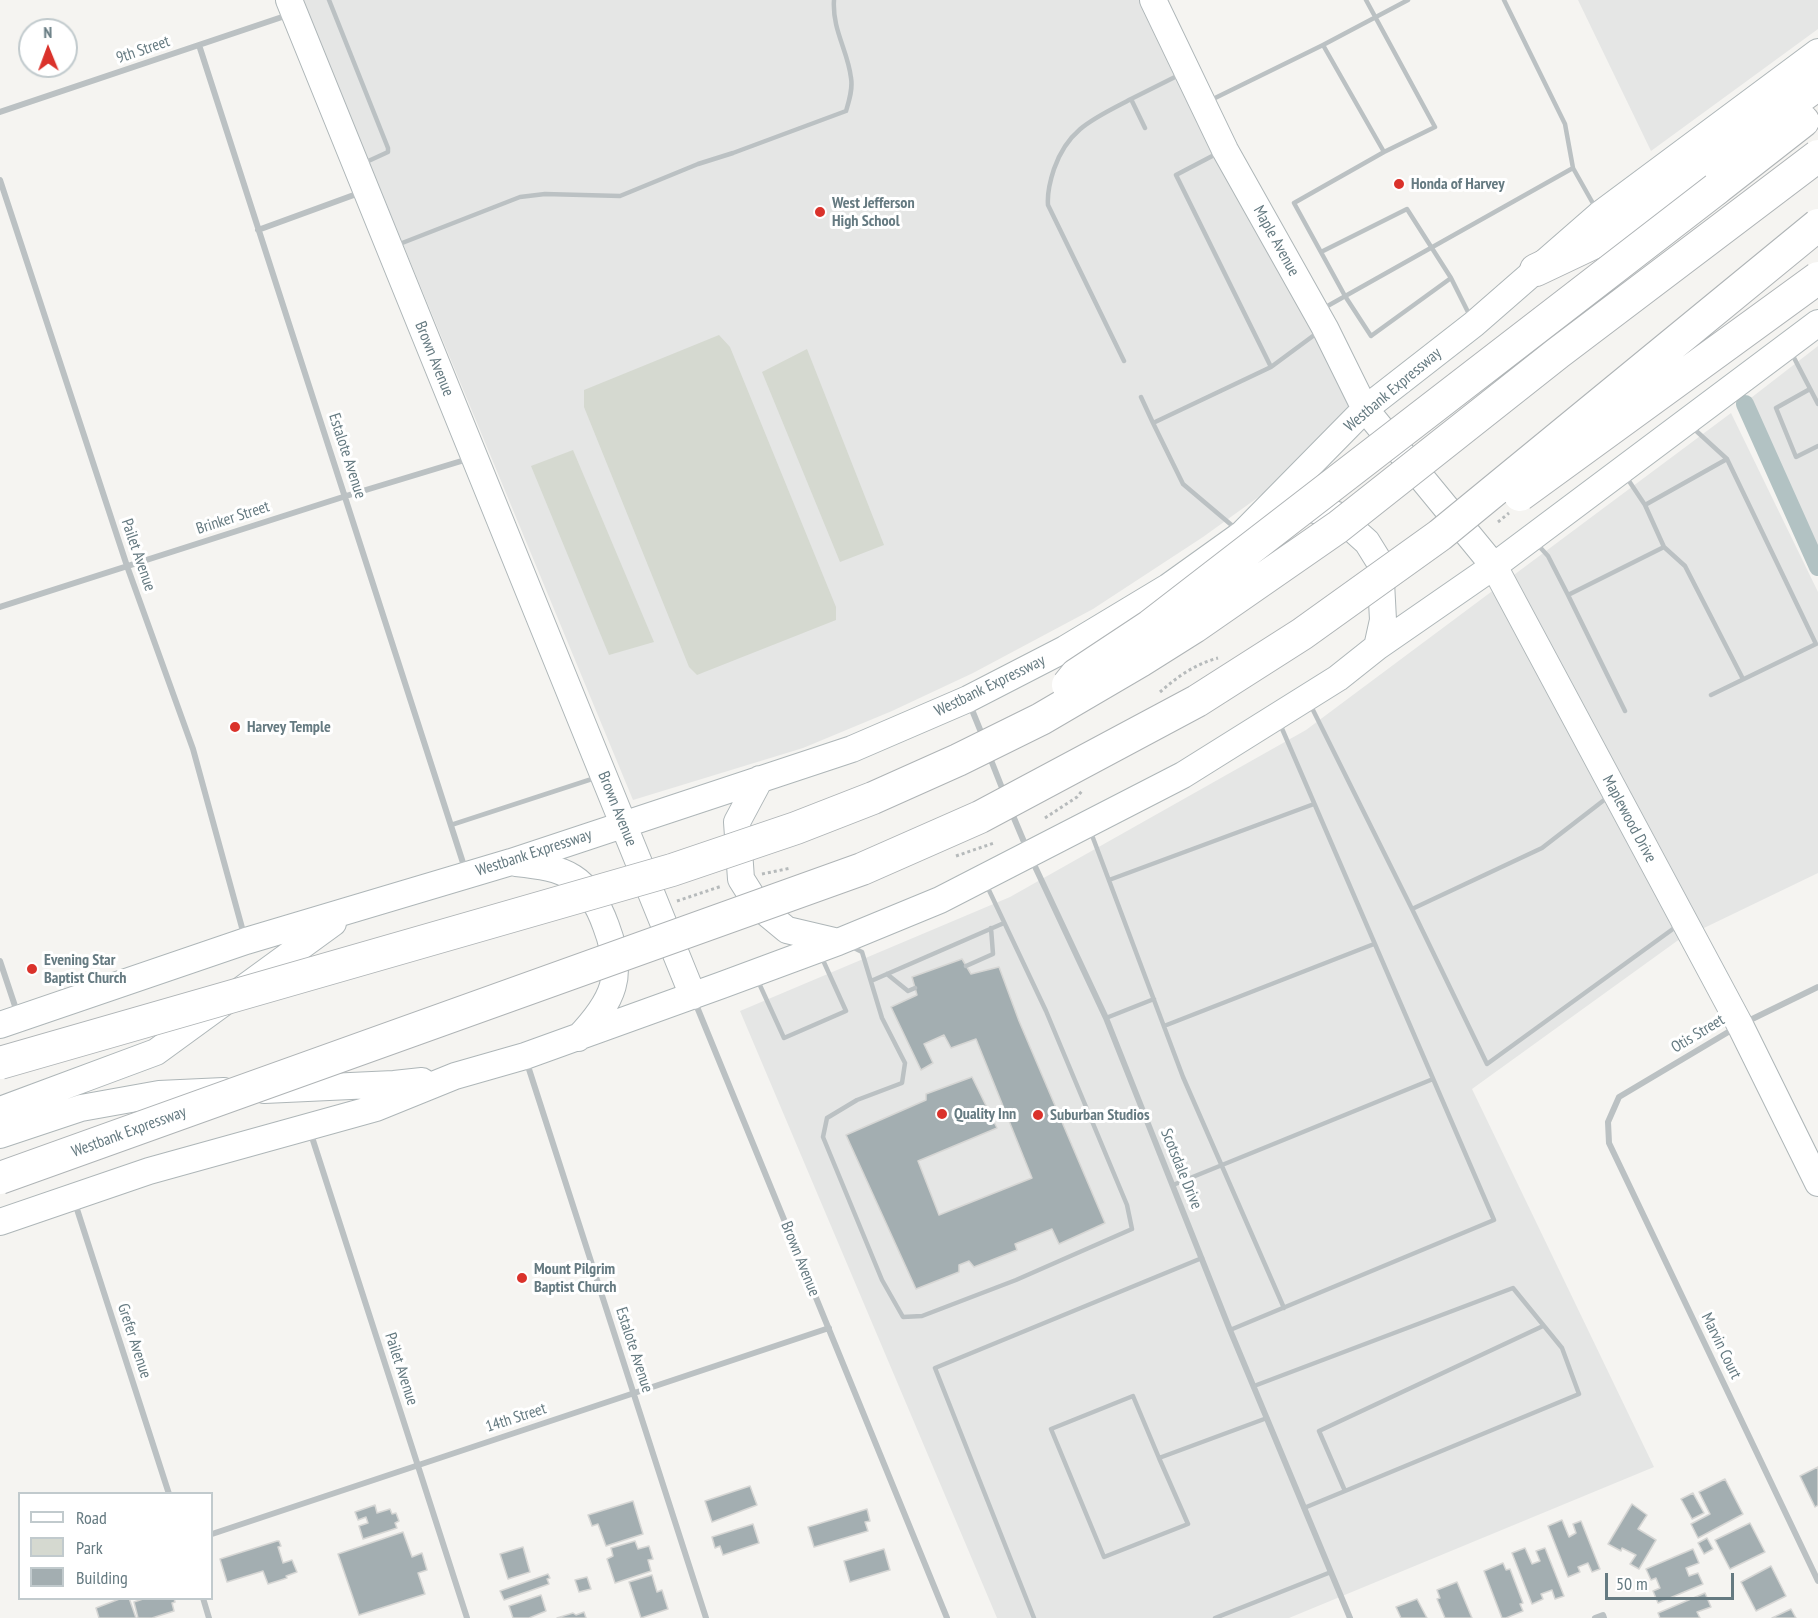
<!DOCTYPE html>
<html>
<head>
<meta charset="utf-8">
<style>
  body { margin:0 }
  #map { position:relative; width:1818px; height:1618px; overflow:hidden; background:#f5f4f1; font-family:"PT Sans Narrow",sans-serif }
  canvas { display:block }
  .legend { position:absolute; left:18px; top:1492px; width:195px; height:108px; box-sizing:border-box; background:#fff; border:2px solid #c1cacd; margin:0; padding:8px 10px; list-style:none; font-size:18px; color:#657a81 }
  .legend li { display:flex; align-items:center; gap:12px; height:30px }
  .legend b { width:30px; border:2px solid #c1cacd }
  .north { position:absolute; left:18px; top:18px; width:60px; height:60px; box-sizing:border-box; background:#fff; border:2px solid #c1cacd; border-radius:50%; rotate:359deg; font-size:16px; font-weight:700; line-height:24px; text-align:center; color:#657a81 }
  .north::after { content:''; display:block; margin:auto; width:21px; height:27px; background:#da322b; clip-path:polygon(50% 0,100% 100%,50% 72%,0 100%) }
  .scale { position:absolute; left:1605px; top:1573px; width:129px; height:27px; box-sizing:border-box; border:3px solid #657a81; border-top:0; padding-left:8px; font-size:18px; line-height:21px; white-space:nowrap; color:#657a81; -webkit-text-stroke:4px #fff; paint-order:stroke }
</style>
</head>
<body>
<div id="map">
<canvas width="1818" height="1618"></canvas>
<ul class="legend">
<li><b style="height:8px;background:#fff"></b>Road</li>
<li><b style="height:16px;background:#d5d9d0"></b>Park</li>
<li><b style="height:16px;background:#a3aeb1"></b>Building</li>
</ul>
<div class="north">N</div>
<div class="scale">50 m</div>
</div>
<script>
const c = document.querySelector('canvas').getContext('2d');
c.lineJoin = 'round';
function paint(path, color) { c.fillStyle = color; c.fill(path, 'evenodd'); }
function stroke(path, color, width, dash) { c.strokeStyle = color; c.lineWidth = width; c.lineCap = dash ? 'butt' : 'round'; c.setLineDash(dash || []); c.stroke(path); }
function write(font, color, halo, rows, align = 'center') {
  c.font = font + ' "PT Sans Narrow",sans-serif'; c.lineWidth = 6; c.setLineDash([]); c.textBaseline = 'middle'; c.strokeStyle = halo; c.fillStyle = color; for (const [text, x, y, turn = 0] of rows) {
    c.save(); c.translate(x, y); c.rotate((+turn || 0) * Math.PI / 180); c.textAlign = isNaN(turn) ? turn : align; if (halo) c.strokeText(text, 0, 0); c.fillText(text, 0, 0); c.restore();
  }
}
const built = new Path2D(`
  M302,0h841l217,424 -157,113 -110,72 -120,64 -81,38 -89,37 -170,52z
  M1578,0h240v29l-167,122z
  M1818,346v203l-9,-12 -34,-68 -28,-68z
  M1731,413l87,179v281l-141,68 -205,148 182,378 -365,151h-292l-257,-607 270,-114 296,-167z`);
const green = new Path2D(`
  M719,335l11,12 106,260v13l-139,55 -8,-8 -105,-260v-17z
  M807,349l77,196 -44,17 -78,-190z
  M573,450l81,192 -45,13 -78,-189z`);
const canal = new Path2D(`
  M1745,404l73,163`);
const building = new Path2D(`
  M962,959l9,15 28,-7 20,54 86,202 -46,21 -7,-15 -37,15 2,6 -43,17 -5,-6 -10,4v7l-43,17 -70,-154 80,-35v-6l46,-17 25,51 -79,33 21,54 93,-37 -56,-139 -25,9 -7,-13 -20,9 9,19 -12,7 -30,-63 26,-12 -5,-18z
  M1818,1467v38l-3,2 -15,-31z
  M1725,1479l18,35 -45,24 -7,-14 19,-10 -11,-22z
  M750,1486l7,19 -45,17 -7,-21z
  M1693,1493l11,20 -12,6 -11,-20z
  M633,1501l10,33 -37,12 -8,-22 -6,2 -4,-11z
  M1632,1504l15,11 -9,14 18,11 -17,29 -9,-5 6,-9 -14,-7 -1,3 -13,-7z
  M375,1505l2,8 13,-4 2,5 4,-1 3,8 -4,2 2,5 -34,11 -4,-13 9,-3 -2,-6 -8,3 -3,-8z
  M867,1509l3,12 -5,1 3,9 -54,16 -6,-20z
  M1562,1520l7,17 7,-4 -3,-9 8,-3 19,48 -8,3 -4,-9 -10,4 2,5 -12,5 -20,-51z
  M1750,1523l15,29 -35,17 -15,-29z
  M753,1524l6,19 -36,12 -3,-9 -5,2 -3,-11z
  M403,1532l9,25 10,-4 5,17 -9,3 7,21 -66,21 -21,-61z
  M1707,1538l6,11 -9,5 -6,-11z
  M277,1541h2l2,5 -3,1 5,16 9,-3 5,12 -11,4 1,2 -19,6 -5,-13 -36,11 -7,-23z
  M635,1541l3,8 11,-3 4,13 -5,1 3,11 -36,12 -8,-24 6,-3 -2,-8z
  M523,1547l7,25 -22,7 -8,-25z
  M1525,1548l7,16 8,-3 -4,-10 9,-3 19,48 -9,3 -3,-9 -11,4 2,5 -11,5 -20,-51z
  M884,1549l6,21 -40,12 -6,-21z
  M1693,1549l6,14 -13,5 3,8 9,-3 5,11 -45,19 -5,-12 7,-3 -4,-10 -5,2 -5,-11z
  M1503,1563l3,7 4,-1 13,34 -3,1 3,7 -17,7h-4l-18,-47z
  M1771,1566l15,30 -30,15 -15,-29z
  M548,1574l2,4 -3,1 2,5 -45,16 -4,-9z
  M652,1575l5,17 5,-2 6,19 -27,9 -12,-36z
  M587,1577l4,12 -12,3 -4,-12z
  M1457,1582l15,36h-27l-8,-19 3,-1 -3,-8z
  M1705,1593l6,14 -14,5 3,6h-40l-2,-5z
  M541,1595l5,16 -17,7h-16l-4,-12z
  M122,1598h7l7,20h-37l-3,-10z
  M146,1598h28l1,4 -3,1 2,8 -22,7h-14l-4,-16z
  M1417,1599l10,19h-26l-5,-11z
  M1791,1609l5,9h-24z
  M584,1612l2,6h-29l16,-5 3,2z`);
const path = new Path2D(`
  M1498,522l11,-9
  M1160,692c17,-15 35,-28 58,-34
  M1045,818l32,-21 5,-6
  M956,856l38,-13
  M762,874l29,-6
  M677,901l45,-15`);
const lane = new Path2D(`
  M329,0l59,148v4l-24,11
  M1366,0l69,127 -51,25
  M1504,0l61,124 8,44
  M1323,45l61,107 -90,51 51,93 26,40 80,-58
  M1211,100l112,-55 85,-45
  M1145,128l-14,-29 48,-24
  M1218,153l-42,22 95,192
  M397,245l123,-48 25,-3 75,2 78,-32 35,-11 113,-42c3,-10 7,-22 5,-33 -3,-27 -19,-48 -17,-78
  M1321,252l86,-43 44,69 19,38
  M1324,308l249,-140 22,39
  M1792,354l26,50
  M1124,361l-76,-156c-1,-13 2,-24 6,-36 14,-41 41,-51 77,-70
  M1810,389l-34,19 20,49 22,-11
  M1141,397l12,26
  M1693,428l34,31 89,185 -105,51
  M1645,505l82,-46
  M1235,528l-52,-44 -30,-61 118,-56 46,-34
  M1537,544l11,12 20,39 96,-48 -19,-42 -18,-27
  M1664,547l21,19 58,113
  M1568,595l57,116
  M1310,704l102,205
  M1608,797l-66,51 -130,61 75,155 190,-138
  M451,825l144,-47
  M1090,830l93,247 101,231
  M1109,880l205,-76
  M852,947l10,5 20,66 23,45 -3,20 -45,17 -30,18 -4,19 59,143 21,37 19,-1 94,-36 116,-51 -5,-24 -81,-194 -59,-125
  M966,966l27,-12 -2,-26
  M887,974l21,17 7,-3
  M758,981l26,57 62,-27 -24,-53
  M871,981l133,-58
  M1106,1018l48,-19
  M1164,1026l210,-82
  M1173,1185l260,-106
  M1230,1330l264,-110 -214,-496
  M1254,1386l259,-98 49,60 17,46 -275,114
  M1159,1458l29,66 -84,33 -53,-128 82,-33 26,62 108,-40
  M1345,1491l-26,-60 224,-105
  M1034,1618l-99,-250 267,-110
  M1215,1618l116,-46`);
const street = new Path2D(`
  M199,45l266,824
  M0,112l288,-97
  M0,180l127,386 66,183 51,186
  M258,230l104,-38
  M0,607l346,-111 122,-37
  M970,705l13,32
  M989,755l15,38
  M1011,811l16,38
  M1031,858l75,160 124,312 120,288
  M0,961l17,51
  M695,1002l252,616
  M1744,1023l74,-36
  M1735,1028l-116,69 -11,25 1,21 209,438
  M527,1063l179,555
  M310,1131l157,487
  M75,1203l94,291
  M212,1534l617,-206
  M203,1598l6,20
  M1595,1618l8,-3 1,3`);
const secondary = new Path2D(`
  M289,0l404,996
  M1153,0l72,150 100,178 40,81 129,157 246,459 78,158
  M1290,511l21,-2 26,6 30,27 13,21 3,57 -6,27
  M760,779l-23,43 4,57 17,27 29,24 51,12
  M516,863c50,5 72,13 90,63 19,50 8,74 -28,112
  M0,1025l246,-84 265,-79 341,-113 116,-50 97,-50 103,-62 74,-53 123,-125 109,-85 125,-109 219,-163
  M264,1090l130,-6 28,-3
  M0,1110l156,-58 177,-129
  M0,1135l81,-27 78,-14 65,-3
  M0,1222l149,-51 227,-63 79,-32 70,-20 197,-71 116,-43 102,-42 243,-125 155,-97 39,-31 117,-81 324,-243`);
const highway = new Path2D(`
  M1716,189l87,-68
  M1536,270l78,-37 204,-149`);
const highwayBridge = new Path2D(`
  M1520,495l298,-217
  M1068,685l8,-10 74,-49 566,-437
  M0,1063l672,-193 124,-42 77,-30 85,-38 83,-41 99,-58 54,-34 144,-100 220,-174 260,-197
  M0,1178l862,-309 118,-52 217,-116 105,-67 138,-99 378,-310`);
const markers = [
  [1399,184,6,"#da322b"],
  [820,212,6,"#da322b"],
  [235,727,6,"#da322b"],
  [32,969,6,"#da322b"],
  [942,1114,6,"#da322b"],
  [1038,1115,6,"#da322b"],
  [522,1278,6,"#da322b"]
];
const streetNames = [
  ["9th Street",143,50,-19],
  ["Maple Avenue",1276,241,61],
  ["Brown Avenue",434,359,68],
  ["Westbank Expressway",1393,390,-40],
  ["Estalote Avenue",347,456,72],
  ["Brinker Street",233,518,-18],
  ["Pailet Avenue",138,555,71],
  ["Westbank Expressway",990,686,-26],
  ["Brown Avenue",617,809,68],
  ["Maplewood Drive",1629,819,62],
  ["Westbank Expressway",534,853,-18],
  ["Otis Street",1698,1034,-31],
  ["Westbank Expressway",129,1132,-20],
  ["Scotsdale Drive",1181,1169,68],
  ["Brown Avenue",800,1259,68],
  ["Grefer Avenue",134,1341,72],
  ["Marvin Court",1721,1346,64],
  ["Estalote Avenue",634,1350,72],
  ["Pailet Avenue",401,1369,72],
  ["14th Street",516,1418,-18]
];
const poiNames = [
  ["Honda of Harvey",1411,184],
  ["West Jefferson",832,203],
  ["High School",832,221],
  ["Harvey Temple",247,727],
  ["Evening Star",44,960],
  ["Baptist Church",44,978],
  ["Quality Inn",954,1114],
  ["Suburban Studios",1050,1115],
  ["Mount Pilgrim",534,1269],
  ["Baptist Church",534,1287]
];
paint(built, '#e5e6e5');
paint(green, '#d5d9d0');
stroke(canal, '#b2c2c3', 18);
paint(building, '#a3aeb1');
stroke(building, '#d6d6d4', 1.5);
stroke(secondary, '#aeb6b8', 28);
stroke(highway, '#afb4b6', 34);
stroke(path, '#b6babb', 3, [3, 3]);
stroke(lane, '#bbc1c3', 4.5);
stroke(street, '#bbc1c3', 6);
stroke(secondary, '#fff', 26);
stroke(highway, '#fff', 32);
stroke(highwayBridge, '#afb4b6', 34, []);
stroke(highwayBridge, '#fff', 32);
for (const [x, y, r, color] of markers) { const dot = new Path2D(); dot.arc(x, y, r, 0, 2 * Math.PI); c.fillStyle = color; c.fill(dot); stroke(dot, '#fff', 2); }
write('16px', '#657a81', '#fff', streetNames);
write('bold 16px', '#657a81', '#fff', poiNames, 'left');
</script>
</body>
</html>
